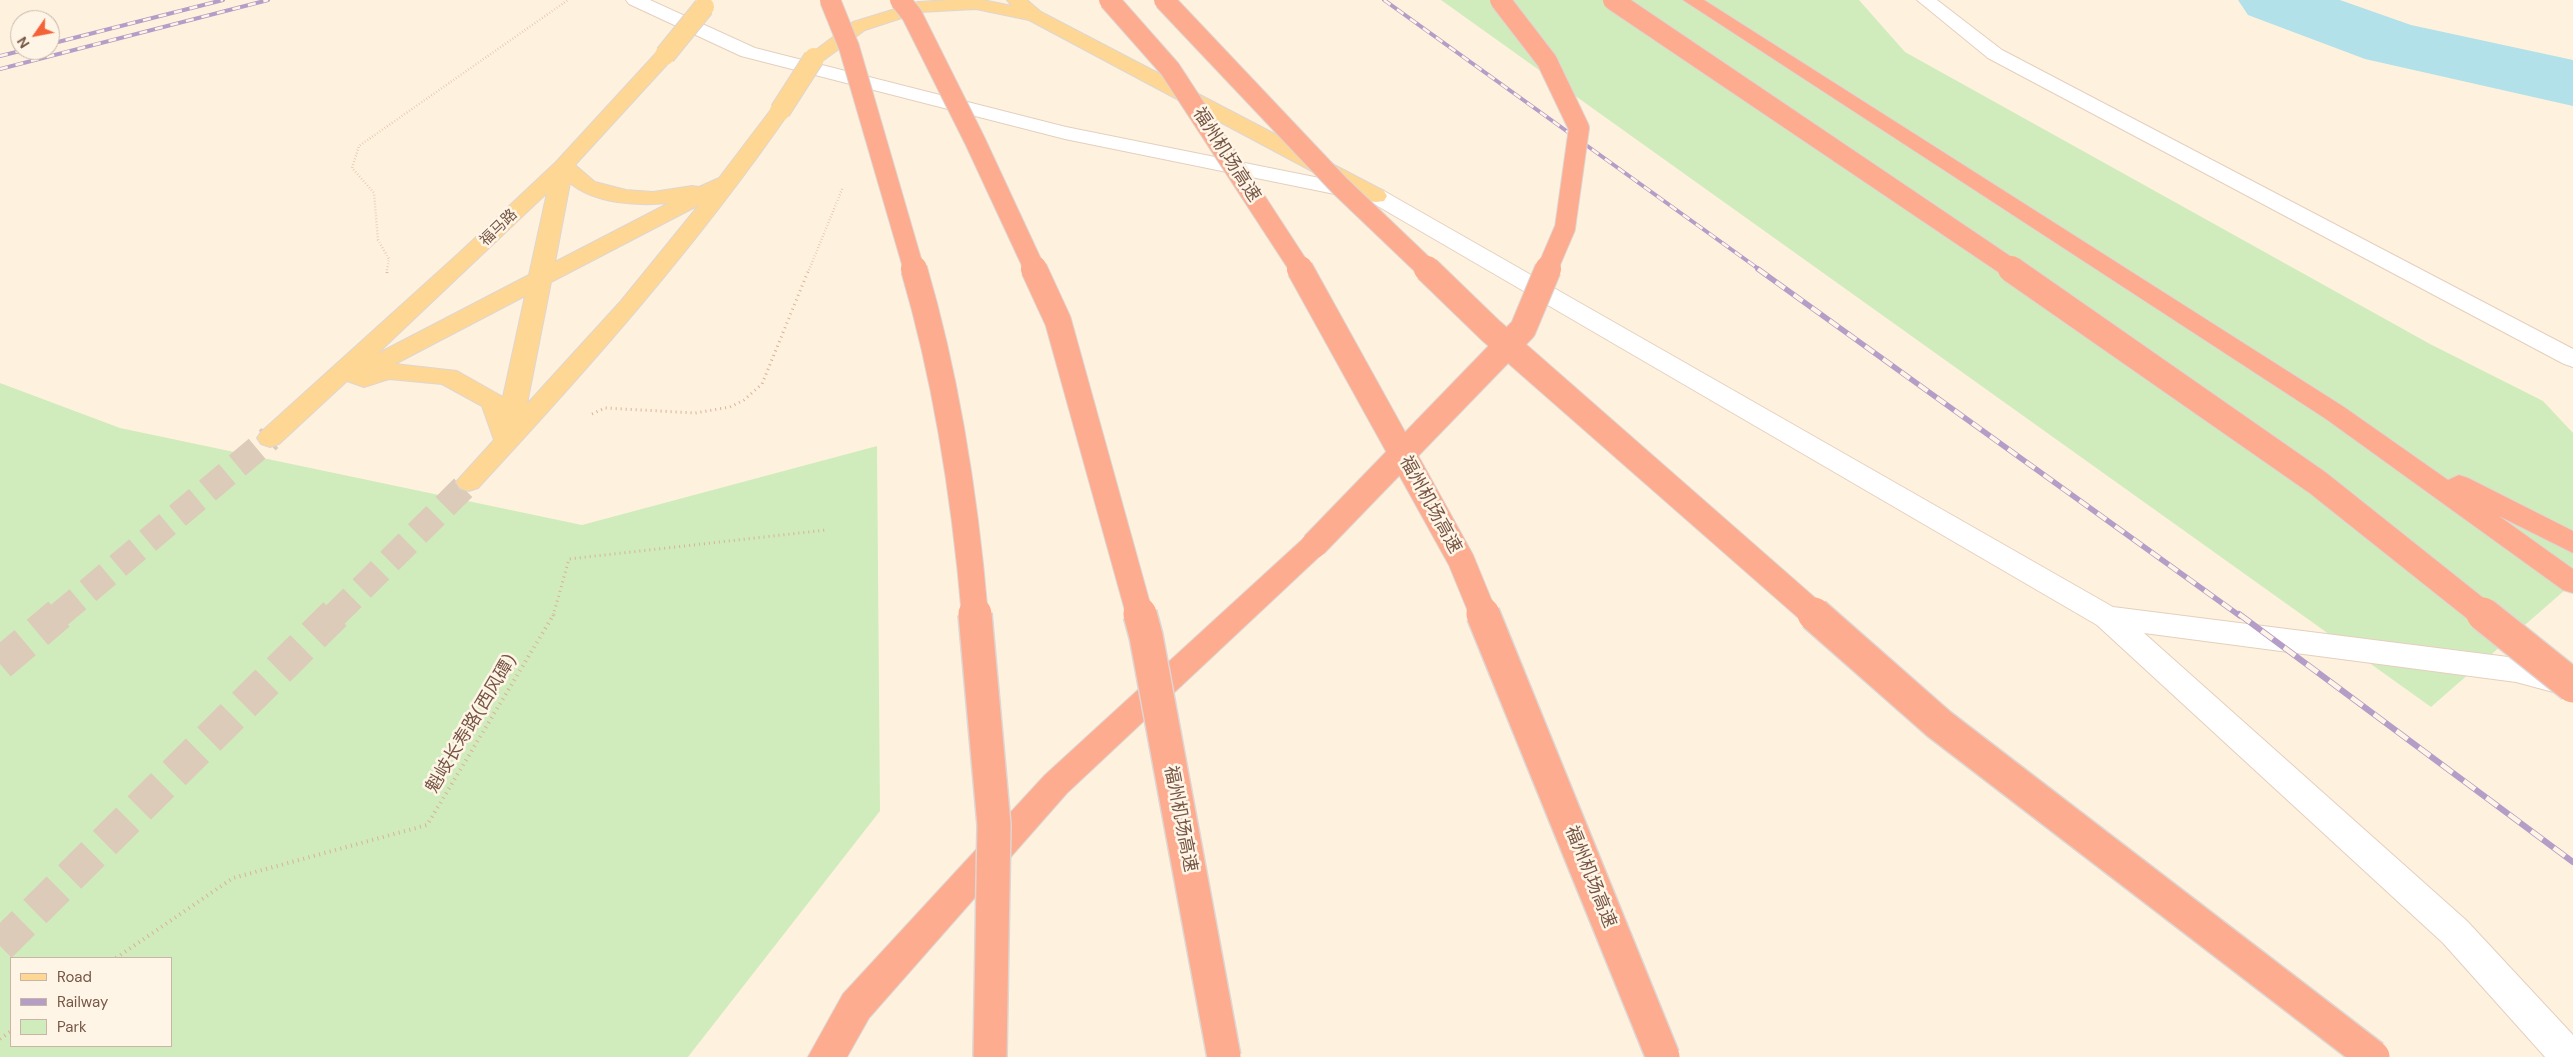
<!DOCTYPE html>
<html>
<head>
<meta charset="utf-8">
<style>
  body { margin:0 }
  #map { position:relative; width:2573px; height:1057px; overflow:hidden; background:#fef2df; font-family:"DM Sans",sans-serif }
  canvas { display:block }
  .legend { position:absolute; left:10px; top:957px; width:162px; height:90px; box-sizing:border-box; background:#fff5e7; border:1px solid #c8b5a6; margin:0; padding:6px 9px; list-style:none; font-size:15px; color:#765645 }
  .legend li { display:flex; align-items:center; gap:10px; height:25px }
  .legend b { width:25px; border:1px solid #c8b5a6 }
  .north { position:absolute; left:10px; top:10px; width:50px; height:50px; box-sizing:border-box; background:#fff5e7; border:1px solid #c8b5a6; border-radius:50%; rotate:237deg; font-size:14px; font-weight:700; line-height:20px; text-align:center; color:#765645 }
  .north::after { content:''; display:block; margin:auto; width:18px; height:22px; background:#f46238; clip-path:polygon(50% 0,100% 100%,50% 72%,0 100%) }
</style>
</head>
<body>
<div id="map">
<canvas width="2573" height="1057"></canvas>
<ul class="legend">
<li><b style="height:6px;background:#ffd795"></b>Road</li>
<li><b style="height:6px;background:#b49dc7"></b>Railway</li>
<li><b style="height:14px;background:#d0ecbc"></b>Park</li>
</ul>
<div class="north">N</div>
</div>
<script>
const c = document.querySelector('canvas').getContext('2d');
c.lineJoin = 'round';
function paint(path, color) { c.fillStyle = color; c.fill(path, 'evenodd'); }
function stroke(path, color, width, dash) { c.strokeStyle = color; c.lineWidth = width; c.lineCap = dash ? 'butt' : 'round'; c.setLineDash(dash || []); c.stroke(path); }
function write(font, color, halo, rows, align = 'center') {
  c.font = font + ' "DM Sans","Noto Sans SC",sans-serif'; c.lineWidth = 5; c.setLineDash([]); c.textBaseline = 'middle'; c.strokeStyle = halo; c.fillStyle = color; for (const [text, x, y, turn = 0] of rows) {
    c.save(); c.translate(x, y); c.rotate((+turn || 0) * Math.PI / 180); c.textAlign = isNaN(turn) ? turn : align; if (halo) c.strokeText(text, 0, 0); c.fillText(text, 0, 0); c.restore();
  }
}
const green = new Path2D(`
  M1441,0h418l46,52 525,292 113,57 30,32v150l-142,124z
  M0,383l120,45 462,97 295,-79 3,365 -192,246h-688zM11,958h160v88h-160z`);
const river = new Path2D(`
  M2238,0h102l71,25 162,35v46l-208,-47 -117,-44z`);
const majorTunnelFar1 = new Path2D(`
  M58,616l212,-178
  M334,616l135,-134`);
const majorTunnel = new Path2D(`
  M0,664l59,-50
  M0,946l335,-332`);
const pathFar2 = new Path2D(`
  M387,270l2,-11 -11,-19 -4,-47 -22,-25 7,-22 209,-146
  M809,270l34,-83`);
const pathFar1 = new Path2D(`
  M387,273l1,-4
  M592,414l13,-6 90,5 35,-6 14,-7 18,-16 47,-115
  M553,616l16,-57 257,-29`);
const path = new Path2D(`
  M116,958l117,-80 194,-53 127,-211
  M0,1039l11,-8`);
const minor = new Path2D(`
  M626,0h24l105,48 311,79 318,64 729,416 403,51 57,16v20l-5,2 -52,-14 -372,-49 323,288 106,114v22h-28l-102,-114 -346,-318 -728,-424 -304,-62 -324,-83 -112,-52z
  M1917,0h20l65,50 571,299v18l-9,-3 -576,-306z`);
const major = new Path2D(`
  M950,0h33l29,6 -5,-6h20l14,12 343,179 3,5 -3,5 -8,1 -8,-1 -339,-181 -53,-11 -56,3 -55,18 -44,32h-14l-2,-4 48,-36 65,-20z
  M665,49l7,2 2,4 -2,4 -97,106 20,17 31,8 27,2 39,-6 7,1 20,-9 54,-71h14l3,4c-93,135 -201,257 -312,377l-9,3 -9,-3 -4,-6 38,-42 -12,-34 -40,-22 -53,-5 -25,8 -17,-6 -68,63 -9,3 -9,-3 -4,-6 4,-6 197,-178 98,-92 102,-111zM570,183c25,21 68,23 99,20l-114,59zM547,193l-18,82 -152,79zM699,205l-78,96 -94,103 24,-122zM525,296l-22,101 -46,-26 -62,-7z`);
const highway = new Path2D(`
  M1683,0h21l640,407 104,73 11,-5 9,3 105,53v22l-74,-37 74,53v24l-10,-3 -237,-171z
  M1314,535l10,3 4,7 -4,7 -257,241 -198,225 -22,39h-39l35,-63 202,-219 259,-237z`);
const railFar2 = new Path2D(`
  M1384,0l376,270
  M50,44l173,-44
  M0,56l24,-6
  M0,69l268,-69`);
const railFar1 = new Path2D(`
  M1758,269l482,347`);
const rail = new Path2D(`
  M2239,614l334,248`);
const majorBridge = new Path2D(`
  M665,55l39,-48
  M780,111l34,-53`);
const highwayBridgeFar2 = new Path2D(`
  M830,0l19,47 65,223
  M900,0l12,15 63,126 60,129
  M1109,0l61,69 131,201
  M1164,0l176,186 88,84
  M1500,0l47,61 32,67 -14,100 -18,42
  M1613,0l400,270`);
const highwayBridgeFar1 = new Path2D(`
  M914,269c33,112 51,230 61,347
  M1034,269l24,52 82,295
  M1300,269l161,291 23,56
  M1427,269l63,61 326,286
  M2011,269l307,214 167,133
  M1314,545l209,-216 25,-60`);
const highwayBridge = new Path2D(`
  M975,614l19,211 -4,232
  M1140,614l6,22 78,421
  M1483,614l180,443
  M1814,614l125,110 434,333
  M2483,614l90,72`);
const farStreetnames = [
  ["福马路",499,228,-44]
];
const streetNames = [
  ["福州机场高速",1226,155,57],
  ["福州机场高速",1430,505,61],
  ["魁岐长寿路(西风磹)",472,724,-59],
  ["福州机场高速",1180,819,79],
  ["福州机场高速",1590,877,68]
];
paint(green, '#d0ecbc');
paint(river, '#b2e1e9');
stroke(majorTunnelFar1, '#dccbb8', 26, [26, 13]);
stroke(majorTunnel, '#dccbb8', 33, [33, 16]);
stroke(minor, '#e5cfbd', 2);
stroke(major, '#ded6d2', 2);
stroke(highway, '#ded6d2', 2);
stroke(pathFar2, '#dab197', 2.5, [0.5, 2.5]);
stroke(pathFar1, '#dab197', 3, [1, 4]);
stroke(path, '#dab197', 4, [1, 4.5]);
paint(minor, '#fff');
paint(major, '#ffd795');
paint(highway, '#feac8f');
stroke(railFar2, '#b49dc7', 4);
stroke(railFar1, '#b49dc7', 5.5);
stroke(rail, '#b49dc7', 6);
stroke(railFar2, '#fff5e7', 2.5, [8]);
stroke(railFar1, '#fff5e7', 4, [11]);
stroke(rail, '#fff5e7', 4.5, [14]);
stroke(majorBridge, '#ded6d2', 22, []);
stroke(highwayBridgeFar2, '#ded6d2', 22, []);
stroke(highwayBridgeFar1, '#ded6d2', 28, []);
stroke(highwayBridge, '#ded6d2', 36, []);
stroke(majorBridge, '#ffd795', 20);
stroke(highwayBridgeFar2, '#feac8f', 20);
stroke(highwayBridgeFar1, '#feac8f', 26);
stroke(highwayBridge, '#feac8f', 33);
write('15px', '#765645', '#fff5e7', farStreetnames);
write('18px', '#765645', '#fff5e7', streetNames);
</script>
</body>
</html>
